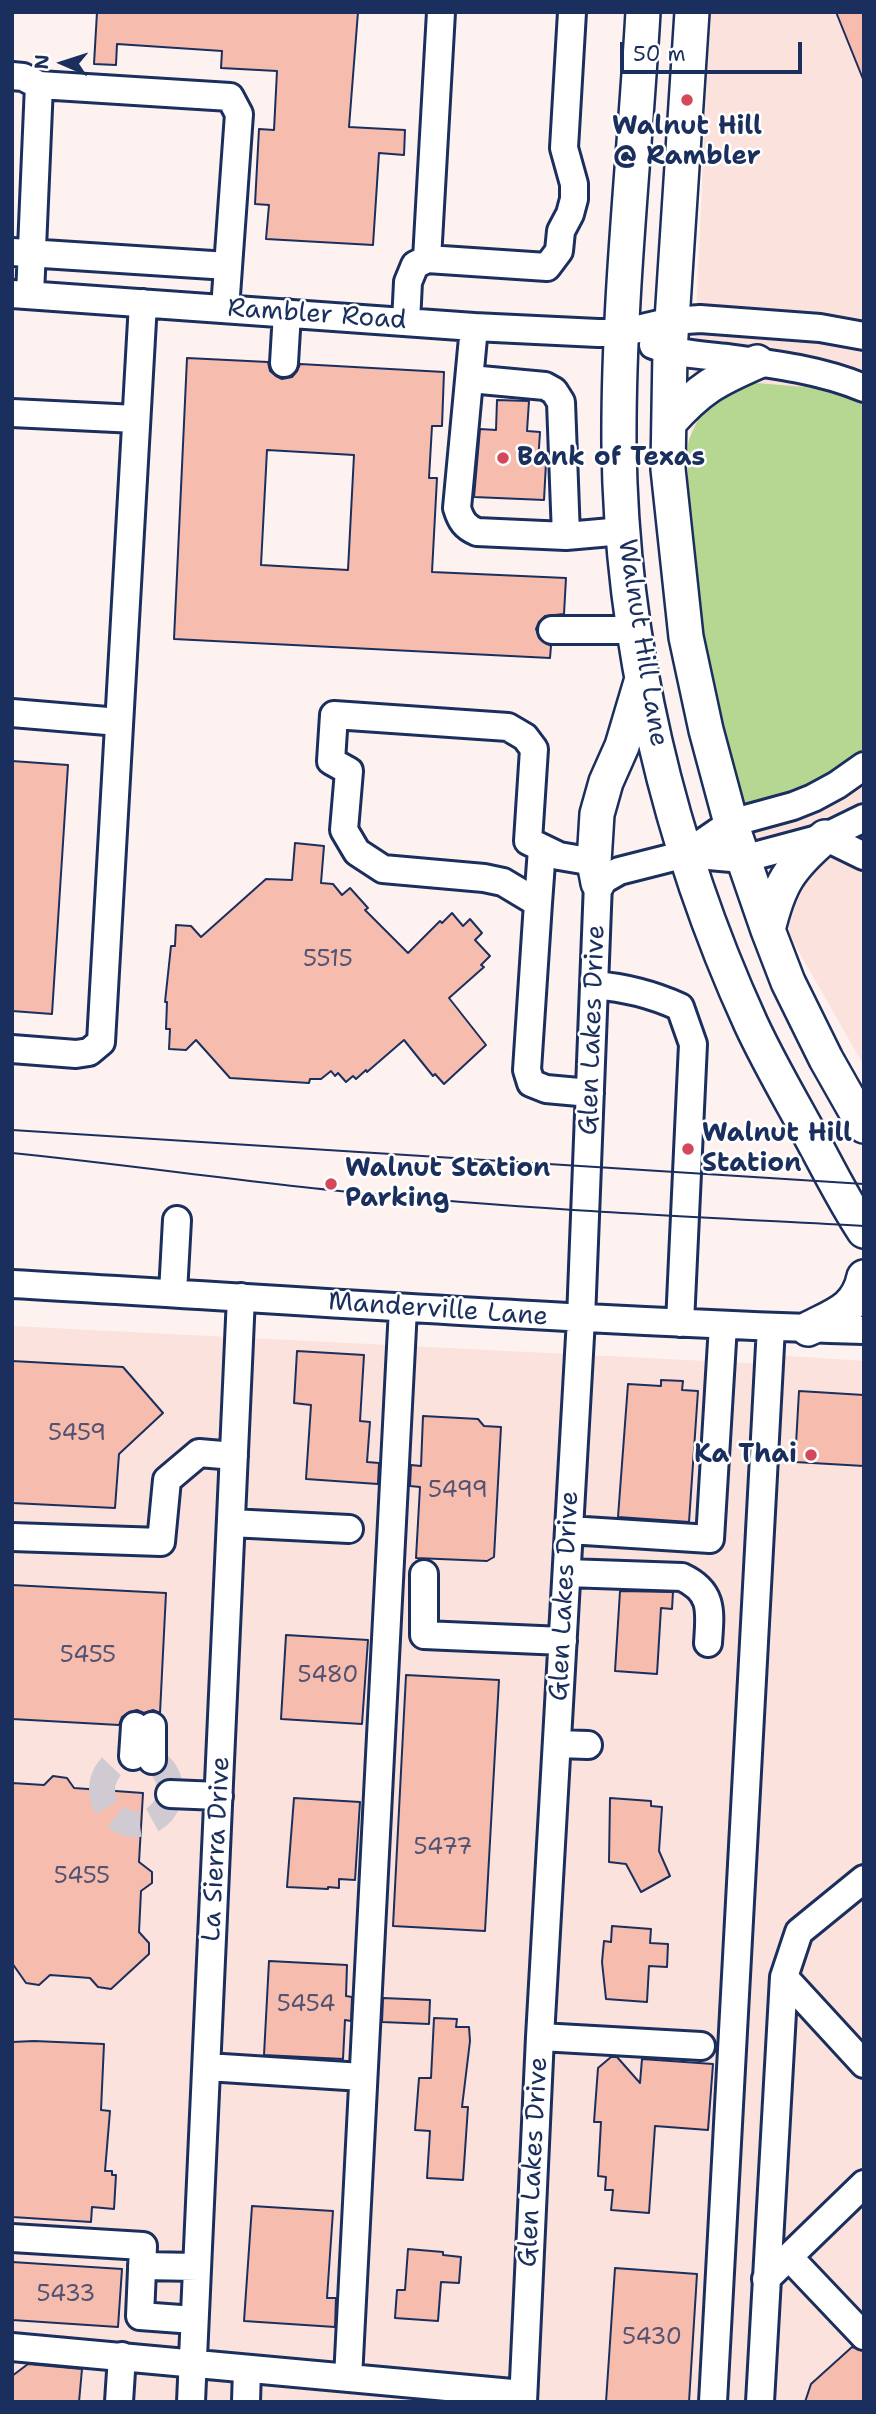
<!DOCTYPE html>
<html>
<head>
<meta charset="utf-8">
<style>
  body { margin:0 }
  #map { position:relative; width:876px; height:2414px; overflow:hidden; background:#fdf2ef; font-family:"Shantell Sans",sans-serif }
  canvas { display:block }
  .frame { position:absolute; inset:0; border:14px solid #1b2f5e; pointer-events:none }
  .north { position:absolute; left:28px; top:28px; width:70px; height:70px; -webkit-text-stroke:5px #fff; paint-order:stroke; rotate:273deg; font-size:19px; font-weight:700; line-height:28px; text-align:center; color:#1b2f5e }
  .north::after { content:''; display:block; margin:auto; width:24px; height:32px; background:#1b2f5e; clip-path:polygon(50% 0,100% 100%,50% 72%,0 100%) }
  .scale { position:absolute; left:620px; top:42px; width:182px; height:32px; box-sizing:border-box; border:4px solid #1b2f5e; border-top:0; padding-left:9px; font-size:21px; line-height:24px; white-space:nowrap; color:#1b2f5e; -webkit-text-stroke:5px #fff; paint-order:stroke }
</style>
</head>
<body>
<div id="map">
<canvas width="876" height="2414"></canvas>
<div class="frame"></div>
<div class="north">N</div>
<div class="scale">50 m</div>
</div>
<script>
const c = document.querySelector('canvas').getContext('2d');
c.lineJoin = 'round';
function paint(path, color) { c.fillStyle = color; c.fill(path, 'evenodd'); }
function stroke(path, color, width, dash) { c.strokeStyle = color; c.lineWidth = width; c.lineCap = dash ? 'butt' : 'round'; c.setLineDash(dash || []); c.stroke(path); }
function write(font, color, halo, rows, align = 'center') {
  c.font = font + ' "Shantell Sans",sans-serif'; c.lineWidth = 5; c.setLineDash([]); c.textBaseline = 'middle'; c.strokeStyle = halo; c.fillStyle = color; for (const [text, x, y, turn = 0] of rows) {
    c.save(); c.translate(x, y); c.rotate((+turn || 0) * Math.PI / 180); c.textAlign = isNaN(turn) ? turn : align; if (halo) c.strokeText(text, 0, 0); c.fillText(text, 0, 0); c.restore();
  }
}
const built = new Path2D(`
  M710,12h154v1054l-70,-123 -58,-155 -46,-343z
  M12,1326l754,38 -52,1038h-702z
  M774,1355l90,6v1041h-148z`);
const green = new Path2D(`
  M745,382l83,7 36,16v344l-23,16 -53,31 -49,15c-20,-88 -43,-178 -49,-269 -2,-30 -2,-60 -3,-91l2,-12 15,-32z`);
const building = new Path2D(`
  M97,12h261l-9,115 56,3 -1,25 -25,-2 -6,92 -107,-6 3,-34 -14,-1 4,-75 15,1 3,-59 -56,-3 1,-17 -105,-7 -1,21 -22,-1z
  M836,12h28v67h-1z
  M187,358l81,4 2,9 6,5 6,3 10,-2 5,-6 3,-7 144,8 -2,54h-10l-3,52h8l-5,94 134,6 -2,36 -19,2 -6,6 -3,7 3,9 12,8 -1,12 -376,-19zM267,450l87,5 -6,115 -87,-5z
  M497,400l32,1 -2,30 13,1 -2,31h8l-2,37 -70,-3 6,-68 16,1z
  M12,761l56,4 -16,249 -40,-3z
  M295,843l29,3 -3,37 12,1 9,11 8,-7 18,20 -3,2 43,43 32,-32 2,2 10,-10 11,13 7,-7 12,14 -7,7 15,16 -9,9 3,2 -35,31 37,47 -42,39 -9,-10 -2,2 -29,-36 -37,32 -1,-2 -10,9 -3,-3 -7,6 -8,-9 -3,3 -4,-5 -10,8h-11l-1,4 -79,-5 -34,-38 -10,10 -17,-1 1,-20h-4l1,-27h-2l6,-56h4l1,-21 15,1 10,11 65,-58 26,1z
  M297,1351l67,4 -4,66 10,1 -3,40 12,1 -1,21 -72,-5 5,-74 -17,-2z
  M12,1361l111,6 40,46 -44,41 -4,54 -103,-5z
  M661,1380l22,1 -1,9 16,1 -9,131 -71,-5 10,-133 33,2z
  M799,1391l65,4v71l-69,-4z
  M423,1416l55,3 6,7 17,1 -7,130 -7,4 -71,-3 4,-71 -10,-1 1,-21 10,1z
  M12,1585l154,8 -6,120 -7,-3 -9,3 -7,-3 -8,2 -7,5 -3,8 -107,-6z
  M620,1591l53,1 -1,17 -11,-1 -4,66 -42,-3z
  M286,1635l82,5 -6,84 -81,-5z
  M406,1675l93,5 -14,251 -92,-5z
  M53,1776l14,2 7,10 69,5 -4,69 13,10v11l-11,8 -2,41 10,11v11l-38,35 -13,-2 -8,-9 -40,-3 -11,10 -13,-2 -14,-20v-180l32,2z
  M294,1798l66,4 -5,78 -16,-1v9l-11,-1v2l-41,-2z
  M610,1798l41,3v5l11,1 -3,44 11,25 -29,16 -15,-28 -17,-2z
  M612,1926l39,3 -1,14 18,1 -1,23 -18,-1 -2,36 -41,-3 -4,-37 2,-21 7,1z
  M269,1961l78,4 -1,31 6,1 -1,24 -6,-1 -2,39 -79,-4z
  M383,1998l47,2 -1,24 -47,-2z
  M434,2018l23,1 -1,8h13l1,14 -8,66h6l-5,73 -36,-2 3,-47 -15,-1 4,-52h12z
  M34,2041l70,3 -3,66 9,1 -5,60h7v4h4l-2,34 -22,-2 -1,15 -79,-5v-175z
  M611,2057h6l23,26 2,-24 71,5 -5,66 -53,-4 -6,87 -38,-3 2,-20h-8l1,-13 -8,-1 3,-54h-7l4,-54z
  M252,2206l81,5 -6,87h9l-1,29 -91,-6z
  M408,2249l35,3v3l18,2 -2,26 -18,-1 -3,39 -43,-3 2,-28h8z
  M12,2262l110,7 -4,58 -106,-7z
  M615,2268l82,6 -8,128h-83z
  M852,2347l12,4v51h-59l6,-18z
  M28,2364l54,5 -3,33h-67v-26z`);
const minorTunnel = new Path2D(`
  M102 1790a34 34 0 1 1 68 0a34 34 0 1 1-68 0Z`);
const minor = new Path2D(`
  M12,76l11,1 16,8
  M12,252l216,14
  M427,259l120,8 12,-16 2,-20 9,-17 4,-15v-15l-10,-36 8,-136
  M12,294l462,33 124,6h23l51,-12 28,-2 120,9 44,8
  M30,295l9,-210 191,12 9,17 -14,195
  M406,322l2,-40 7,-17 12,-6 14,-247
  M474,327l-17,181c4,13 8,19 20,24l89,4 57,-5
  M653,345c23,9 49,10 74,13 46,6 94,12 137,30
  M284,363l3,-50
  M470,379l75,7 9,5 7,11 5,134
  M12,413l124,6
  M552,630h83
  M12,713l107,9
  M825,837l39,19
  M686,854l57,5 82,-22 39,-19
  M538,903l4,-54
  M594,985c32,3 57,9 86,22l13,37 -13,279
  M12,1049l64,5 13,-2 12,-10 42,-739
  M590,1093l-44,-4 -15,-6 -4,-13 11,-167 -35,-21 -19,-4 -101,-9 -26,-17 -13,-22 5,-59 -18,-10 3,-46 174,12 17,10 9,12 -6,92 31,15 35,6
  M12,1284c284,16 567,37 852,46
  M173,1293l4,-73
  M231,1523l118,6
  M569,1530l141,9 13,-214
  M12,1537l149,5 6,-62 32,-27 35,3
  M567,1573l115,4c32,15 28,35 26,66
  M424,1574v61l139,6
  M557,1744l31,1
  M133,1756l2,-30
  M152,1760v-34
  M170,1794l49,2
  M784,1977l80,87
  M540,2037l161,9
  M207,2067l155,10
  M12,2238l131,8 -3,70 54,4
  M789,2257l75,79
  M142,2266l55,1
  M766,2279l98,-95
  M12,2347l511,47
  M348,2378l55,-1070
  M119,2402l3,-46
  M191,2402l50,-1105
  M246,2402l1,-33
  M523,2402l17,-365 41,-718 17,-436 21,-12 67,-17 45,-31 62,-17 20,-8 24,-13 27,-19
  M713,2402l58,-1075
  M760,2402l24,-425 15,-45 65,-53`);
const major = new Path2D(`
  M643,12c-8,143 -25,290 -24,433 2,197 50,400 132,579 18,39 40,76 60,113 17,31 33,64 53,94
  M692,12l-22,339 -2,118 18,168 20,93 25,93 37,107 20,52 38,77 38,67
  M669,423c31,-35 47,-43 88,-61
  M598,883l-4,-21 3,-48 9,-32 16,-36 19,-64
  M768,930c11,-46 21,-62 57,-93
  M808,1329c26,-14 49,-19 56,-52`);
const tram = new Path2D(`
  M12,1130l852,54
  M12,1153c120,12 239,30 359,41 164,16 328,23 493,32`);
const markers = [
  [687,100,7,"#d1495b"],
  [503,458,7,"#d1495b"],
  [688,1149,7,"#d1495b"],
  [331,1184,7,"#d1495b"],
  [811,1455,7,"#d1495b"]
];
const numberNames = [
  ["5515",328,960],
  ["5459",77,1434],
  ["5499",458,1491],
  ["5455",88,1656],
  ["5480",328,1676],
  ["5477",443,1848],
  ["5455",82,1877],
  ["5454",306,2005],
  ["5433",66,2295],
  ["5430",652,2338]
];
const poiNames = [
  ["Walnut Hill",687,127,"center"],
  ["@ Rambler",687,157,"center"],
  ["Bank of Texas",517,458],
  ["Walnut Hill",702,1134],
  ["Station",702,1164],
  ["Walnut Station",345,1169],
  ["Parking",345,1199],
  ["Ka Thai",797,1455,"right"]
];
const streetNames = [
  ["Rambler Road",317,315,4],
  ["Walnut Hill Lane",642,643,81],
  ["Glen Lakes Drive",593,1030,-88],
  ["Manderville Lane",438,1310,4],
  ["Glen Lakes Drive",565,1596,-87],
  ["La Sierra Drive",217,1849,-87],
  ["Glen Lakes Drive",534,2162,-87]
];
paint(built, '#fbe2dc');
paint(green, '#b5d791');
paint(building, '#f6bcae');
stroke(building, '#1b2f5e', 2);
stroke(minorTunnel, '#d0cbd2', 26, [26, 13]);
stroke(minor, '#1b2f5e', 32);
stroke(major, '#1b2f5e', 38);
stroke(minor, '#fff', 26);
stroke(major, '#fff', 33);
stroke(tram, '#1b2f5e', 2);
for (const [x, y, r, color] of markers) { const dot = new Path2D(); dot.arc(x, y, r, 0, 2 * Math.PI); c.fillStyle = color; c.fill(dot); stroke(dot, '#fff', 2.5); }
write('23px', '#525272', null, numberNames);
write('bold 26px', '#1b2f5e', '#fff', poiNames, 'left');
write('26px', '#1b2f5e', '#fff', streetNames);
</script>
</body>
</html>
